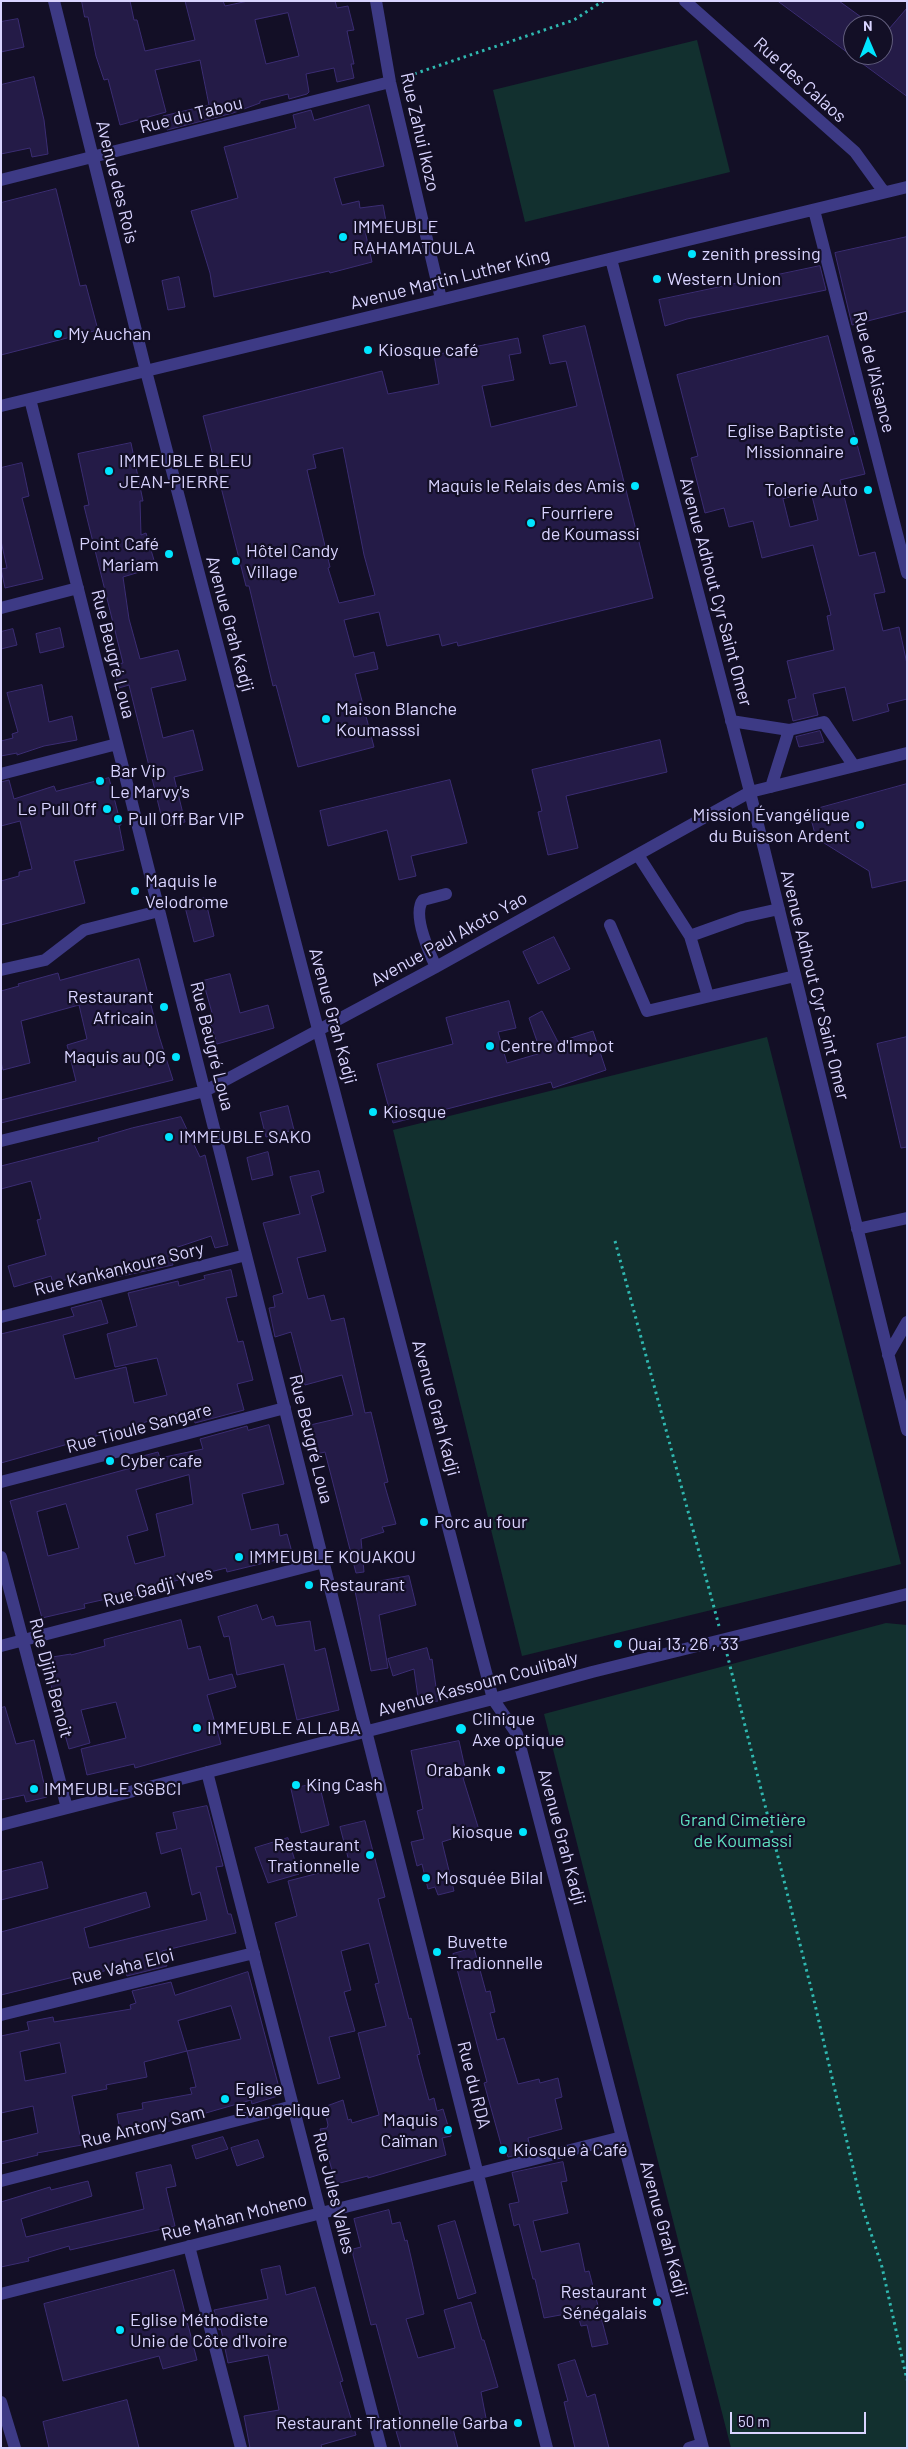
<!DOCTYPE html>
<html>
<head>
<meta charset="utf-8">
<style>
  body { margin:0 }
  #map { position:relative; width:908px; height:2449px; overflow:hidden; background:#130f26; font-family:Barlow,sans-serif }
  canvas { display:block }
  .frame { position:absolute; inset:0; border:2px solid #d9d4ff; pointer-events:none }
  .north { position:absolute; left:843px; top:15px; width:50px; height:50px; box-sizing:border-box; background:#130f26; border:1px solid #625e7d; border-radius:50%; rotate:359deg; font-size:14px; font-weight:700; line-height:20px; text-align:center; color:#d9d4ff }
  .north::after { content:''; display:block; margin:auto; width:18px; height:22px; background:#00e5ff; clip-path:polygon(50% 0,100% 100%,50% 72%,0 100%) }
  .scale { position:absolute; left:730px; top:2412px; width:136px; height:22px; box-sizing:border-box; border:2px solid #d9d4ff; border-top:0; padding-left:6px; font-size:15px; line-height:18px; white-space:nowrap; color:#d9d4ff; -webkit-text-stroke:4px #130f26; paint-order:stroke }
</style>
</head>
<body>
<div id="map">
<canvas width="908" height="2449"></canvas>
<div class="frame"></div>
<div class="north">N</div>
<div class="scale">50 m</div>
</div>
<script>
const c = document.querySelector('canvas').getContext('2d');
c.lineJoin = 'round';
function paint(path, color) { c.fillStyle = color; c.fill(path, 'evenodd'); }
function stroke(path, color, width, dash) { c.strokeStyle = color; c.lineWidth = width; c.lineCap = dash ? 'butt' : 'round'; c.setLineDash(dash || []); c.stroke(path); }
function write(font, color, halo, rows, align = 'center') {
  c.font = font + ' Barlow,sans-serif'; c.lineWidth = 4.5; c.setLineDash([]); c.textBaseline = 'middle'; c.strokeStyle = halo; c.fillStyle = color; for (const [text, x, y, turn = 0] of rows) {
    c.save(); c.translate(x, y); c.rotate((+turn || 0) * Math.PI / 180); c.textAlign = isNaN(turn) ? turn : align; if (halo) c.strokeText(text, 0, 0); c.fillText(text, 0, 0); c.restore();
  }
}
const green = new Path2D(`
  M697,40l33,132 -205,50 -32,-132z
  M767,1037l134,527 -379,92 -129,-526z
  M886,1623l21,2v823h-176l-187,-734z`);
const building = new Path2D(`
  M82,1h48l4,19h3l8,31 50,-11 -10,-39h38l2,5 23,-5h87l2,7 11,-2 6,24 -7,1 7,33h-3l3,14 -17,4 -3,-14 -28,6 3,18 -2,2 -18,5 -1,-5 -28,7v2l-27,10 -66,17 -4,-14 46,-11 -9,-45 -45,10 11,42 -46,13 -12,-46 -4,1 -8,-24 -8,-39h-3zM288,13l11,43 -33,8 -11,-44z
  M778,1h61l33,24h-19v30h30v-19l24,-28v88z
  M18,19l6,28 -23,5v-30z
  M34,77l10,43 4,34 -16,3 -2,-9 -29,6v-69z
  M369,105l15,61 -50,12 8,27 17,-4 1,7 23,-3 4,22 -22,4 7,31 -42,11 -1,-2 -115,26 -4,-24 -19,-62 47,-13 -14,-51 72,-19 -3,-13 18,-5 3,10z
  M56,189l24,97 6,-1 12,45 -97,25v-152z
  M907,237v74l-55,14 -17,-72z
  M820,266l6,24 -139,29 -22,7 -6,-26z
  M179,277l6,30 -17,3 -6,-29z
  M585,326l68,272 -195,48 -1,-4 -15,4 -3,-12 -52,12 -8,-34 -35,8 10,37 20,-5 4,17 -23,5 19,73 -76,20 -22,-82 -3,1 -24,-100h-3l-43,-170 179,-45 6,23 51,-10 -5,-29 84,-17 3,15 -12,2 5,25 -32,6 9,41 86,-21 -11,-45 -16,3 -7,-28zM343,448l21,107 11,40 -36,8 -11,-35 2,-1 -23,-97 9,-2 -3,-13z
  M828,336l37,138 -25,6 19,76 16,-4 10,40 -11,2 9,37 16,-4 8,37v35l-20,5 2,7 -36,10 -8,-34 -32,7 5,21 -25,6 -5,-21 8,-2 -9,-37 47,-11 -7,-34 4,-1 -18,-70 -51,13 -9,-37 -24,6 -5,-19 -19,5 -14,-55 7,-2 -21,-81zM811,492l7,28 -28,7 -7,-28z
  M131,443l12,58h-3l1,34 5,-2 10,34 -33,10 6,42 11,40 38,-9 8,30 -35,8 12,50 30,-8 10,40 -29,7 11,45 -21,5 -35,-142 -10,3 -6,-23 10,-2 -39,-157 5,-1 -11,-51z
  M22,463l7,33 -7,2 21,81 -38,9 -4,-19 6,-1 -6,-27v-73z
  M60,628l4,19 -24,6 -4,-19z
  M13,629l4,16 -16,4v-17z
  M42,685l7,37 23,-6 5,24 -33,6 -27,9v-2l-16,3v-15l12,-3 -1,-4 6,-2 -11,-39z
  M820,731l4,11 -25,5 -3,-10z
  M660,740l7,32 -101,24 12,52 -30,7 -10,-43 4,-1 -10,-41z
  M109,778l12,47h-2l5,25 -50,11 11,42 -84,22v-44l18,-5v-4l13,-3 -12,-48 -19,5v-44l8,-2 5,19 40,-13 2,5z
  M450,780l17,63 -56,13 5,20 -17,4 -12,-50 -59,16 -8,-35z
  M907,784v96l-35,8 -3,-17 -53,-33 -7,-27z
  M205,898l9,38 -20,6 -10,-39z
  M554,937l16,32 -32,15 -15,-32z
  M139,959l20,77 14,44 -172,43v-23l75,-19 -9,-36 20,-6 -8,-34 -58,16 9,42 -27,7 -2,-8v-71l18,-5 -1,-2 40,-11 2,7z
  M230,974l10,39 28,-8 6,23 -57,16 -7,-23 4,-1 -11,-39z
  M509,1001l7,27 -18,4 9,31 34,-10 -12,-35 13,-7 16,31 35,-11 13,39 -53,18 -2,-6 -158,41 -16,-59 76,-20 -7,-26z
  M907,1037v110l-6,1 -24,-104z
  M288,1106l6,24 -28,7 -6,-24z
  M181,1117l19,40 5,-2 23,90 -13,3 -4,-12 -42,14 4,15 -74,16 -3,-9 -43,11 -2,-7 -37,11 -6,-21 38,-11 -9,-35 4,-1 -10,-38 -30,8v-23l98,-25 -1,-3 34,-10z
  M268,1152l5,23 -21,5 -5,-22z
  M319,1171l5,21 -13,4 15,55 -29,7 11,41 16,-4 7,26 13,-3 21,95 6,-1 17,70 -4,1 12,41 -14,3 2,5 -23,7 3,33 -8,1 -31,-121 -12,3 -7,-29 47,-11 -11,-40 -37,10 -14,-53 -16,5 -6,-29 6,-1 -2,-11 10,-3 -20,-70 37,-9 -10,-37z
  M231,1270l6,26 -11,2 12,44 5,-1 10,39 -16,4 7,26 -49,13 -2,-9 -10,3 -2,-5 -180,51v-129l73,-18 -3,-8 30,-8 7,23 -45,12 12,44 51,-12 8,36 33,-8 -10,-37 -42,9 -8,-33 30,-8 -9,-33 50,-12 1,5 26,-7 -1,-3z
  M269,1425l15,59 -42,10 9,36 27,-6 2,12 7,-2 6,22 -66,16 -1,-4 -67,17 1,6 -26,5 -1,-3 -49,11 1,4 -43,10 -32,-117 132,-36 -3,-8 19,-5 2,6 43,-9 -3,-10 47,-13 1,4zM189,1475l4,29 -37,10 9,42 -30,8 -8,-28 21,-6 -12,-40zM66,1504l13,44 -31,8 -11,-44z
  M409,1576l7,29 -37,10 9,53 -17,3 -17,-85z
  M257,1605l5,15 11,-4 3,10 34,-5 5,30 10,-3 14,62 -42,10 -13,-56 -47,11 -8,-39 -5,1 -6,-20z
  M181,1620l7,29 12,-3 9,34 23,-6 4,13 -29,8 14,49 -86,24 -1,-4 -47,11 -6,-26 45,-11 -10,-36 -35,8 9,33 -21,6 -11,-39h-2l-10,-52 25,-4v1l34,-9 -1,-6z
  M427,1648l3,12 2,-1 6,42 -19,3 -5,-35 -21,7 -5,-17z
  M5,1707l11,37 18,-4 13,57 -21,5 -2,-7 -23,5v-92z
  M459,1741l8,36 -4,1 16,52 -37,12 12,49 -16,4 -3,-8 -7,2 -6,-25 -5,2 -6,-24 13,-3 -7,-28 6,-2 -12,-58z
  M319,1783l10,42 -28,8 -10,-44z
  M207,1806l16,60 -7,1 12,47h3l5,19 -74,18 5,15 -40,10 -3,-11 -37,11 -1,-2 -85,21v-63l145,-40 4,15 -66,21 5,20 118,-28 -7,-28 -8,3 -11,-47 -20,6 -5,-21 21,-4 -4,-16z
  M365,1821l20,76 -7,2 31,120 2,-1 9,36 -3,1 12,45 5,-2 3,13 6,-2 8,27 -9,2 4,17 -78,23v-2l-32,8 -16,-55 7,-1 1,-3 -4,-18 19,-7 5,20 3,-1 1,4 27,-8 -21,-82 28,-7 -11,-42 4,-1 -10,-40 -28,8 10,39 -7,2 11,39 -26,6 11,41 -22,6 -43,-161 22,-7 -9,-35 62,-16 -10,-38z
  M288,1838l11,36 -31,9 -13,-35z
  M42,1862l6,26 -47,12v-28z
  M474,1948l12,44 4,-1 5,21 -5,1 7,27 7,-2 14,46 21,-5 1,4 18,-5 4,19 -7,2 7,30 -34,9 3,14 -23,5 -1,-3 -3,1 -20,-72 3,-1 -34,-128z
  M248,1972l33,123 -29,9 -1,-4 -59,17 -72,13 -3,-16 26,-5 -1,-6 50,-9 -2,-6 6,-1 -9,-36 -43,11 3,15 -41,8 1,4 -35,7 10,49 -45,8 1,2 -37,9v-22l37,-9 -5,-27 -32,7v-77l28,-6 -2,-8 26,-5 1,5 77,-13 -1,-4 6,-2 -4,-12 39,-9 4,13zM231,2006l10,33 -54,12 -9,-30zM60,2043l6,30 -41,8 -5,-29z
  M223,2137l5,12 -32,10 -4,-13z
  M258,2140l6,17 -27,9 -6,-18z
  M563,2162l4,19 -6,1 7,31 -35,8 8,31 38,-9 6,29 4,-1 19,73 -16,3 -5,-22 -6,1 -4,-14 -33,6 -9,-39h-2l-14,-55 -5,2 -5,-22 10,-2 -7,-29z
  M171,2165l5,21 -10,2 9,38 -105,24 -1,-4 -41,12 1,3 -28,6v-65l49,-15 1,3 37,-9 4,15 -71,23 5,18 118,-28 -8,-36z
  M389,2210l3,14 8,-2 5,19 2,-1 17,74 -18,5 12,39 37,-10 -11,-38 27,-8 11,38h2l14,47 -17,5 5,26 -34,7 6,23h-57l-5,-17 8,-2 -28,-105 -5,1 -18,-70v-6l8,-2 -7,-28z
  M455,2221l21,72 -18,6 -20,-73z
  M280,2266l6,29 29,-8 28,94 -3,1 16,53 -35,10 1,3h-72l-6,-32 35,-6 -11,-55 -40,8 -7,-34 -2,1 -5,-20 54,-11 -7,-29z
  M174,2270l23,90 -34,9 -4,-13 -96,25 -19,-77z
  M575,2360l12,37 8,-3 14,54h-34l-11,-46 4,-1 -10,-36z
  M127,2400l12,48h-90l-6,-26z`);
const path = new Path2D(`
  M402,78l172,-58 29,-19
  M615,1241l104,385
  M727,1654l86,342 49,210 20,61 25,113`);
const minor = new Path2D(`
  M54,1l92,370 347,1328 24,35 186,714
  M376,1l14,81 51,217
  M685,1l170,151 29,40
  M1,180l389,-98
  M814,210l93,363
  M611,259l139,533 157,638
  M30,399l517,2049
  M1,406l906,-219
  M1,608l77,-20
  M731,721l58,9
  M1,774l116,-30
  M771,787l18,-57 35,-8 30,44
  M638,855l52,81 18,60
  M610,925l37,86 148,-35
  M690,936l53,-19 36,-8
  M436,967c-7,-15 -24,-53 -13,-67l23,-6
  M1,970l44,-10 39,-30 75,-19
  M1,1141l204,-50 231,-124 314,-175 157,-39
  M857,1229l50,-11
  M1,1317l245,-62
  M888,1355l19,-33
  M1,1482l284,-74
  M1,1557l66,251
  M1,1646l323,-84
  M207,1772l174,676
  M1,1825l492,-126 99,-27 315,-78
  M1,2015l253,-62
  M1,2181l292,-75
  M189,2246l52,202
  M1,2294l621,-157
  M1,2402l14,46
  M689,2448l13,-4`);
const markers = [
  [343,237,5,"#00e5ff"],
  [692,254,5,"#00e5ff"],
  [657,279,5,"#00e5ff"],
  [58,334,5,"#00e5ff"],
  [368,350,5,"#00e5ff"],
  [854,441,5,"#00e5ff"],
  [109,471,5,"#00e5ff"],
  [635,486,5,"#00e5ff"],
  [868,490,5,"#00e5ff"],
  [531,523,5,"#00e5ff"],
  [169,554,5,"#00e5ff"],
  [236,561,5,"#00e5ff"],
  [326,719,5,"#00e5ff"],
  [100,781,5,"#00e5ff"],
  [107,809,5,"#00e5ff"],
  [118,819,5,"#00e5ff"],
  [860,825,5,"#00e5ff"],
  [135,891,5,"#00e5ff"],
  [164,1007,5,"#00e5ff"],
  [490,1046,5,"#00e5ff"],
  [176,1057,5,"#00e5ff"],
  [373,1112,5,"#00e5ff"],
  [169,1137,5,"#00e5ff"],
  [110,1461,5,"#00e5ff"],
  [424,1522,5,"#00e5ff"],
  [239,1557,5,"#00e5ff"],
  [309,1585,5,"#00e5ff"],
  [618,1644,5,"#00e5ff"],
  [197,1728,5,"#00e5ff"],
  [461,1729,6,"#00e5ff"],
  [501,1770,5,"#00e5ff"],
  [296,1785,5,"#00e5ff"],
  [34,1789,5,"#00e5ff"],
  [523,1832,5,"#00e5ff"],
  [370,1855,5,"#00e5ff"],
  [426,1878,5,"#00e5ff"],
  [437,1952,5,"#00e5ff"],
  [225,2099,5,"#00e5ff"],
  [448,2130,5,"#00e5ff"],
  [503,2150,5,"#00e5ff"],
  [657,2302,5,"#00e5ff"],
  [120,2330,5,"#00e5ff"],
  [518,2423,5,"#00e5ff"]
];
const streetNames = [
  ["Rue des Calaos",800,80,42],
  ["Rue du Tabou",191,115,-14],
  ["Rue Zahui Ikozo",420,132,77],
  ["Avenue des Rois",117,182,76],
  ["Avenue Martin Luther King",450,279,-14],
  ["Rue de l'Aisance",874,372,76],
  ["Avenue Adhout Cyr Saint Omer",716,592,75],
  ["Avenue Grah Kadji",230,624,75],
  ["Rue Beugré Loua",113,654,76],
  ["Avenue Paul Akoto Yao",449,939,-29],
  ["Avenue Adhout Cyr Saint Omer",815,985,76],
  ["Avenue Grah Kadji",333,1016,75],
  ["Rue Beugré Loua",212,1046,76],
  ["Rue Kankankoura Sory",119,1269,-14],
  ["Avenue Grah Kadji",436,1408,75],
  ["Rue Tioule Sangare",139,1428,-15],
  ["Rue Beugré Loua",311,1439,76],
  ["Rue Gadji Yves",158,1587,-15],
  ["Rue Djihi Benoit",51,1678,75],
  ["Avenue Kassoum Coulibaly",478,1684,-15],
  ["Avenue Grah Kadji",562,1837,75],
  ["Rue Vaha Eloi",123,1967,-14],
  ["Rue du RDA",474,2085,76],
  ["Rue Antony Sam",143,2127,-14],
  ["Rue Jules Valles",334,2193,76],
  ["Rue Mahan Moheno",234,2217,-14],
  ["Avenue Grah Kadji",664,2229,75]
];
const poiNames = [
  ["IMMEUBLE",353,227],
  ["RAHAMATOULA",353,248],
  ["zenith pressing",702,254],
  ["Western Union",667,279],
  ["My Auchan",68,334],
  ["Kiosque café",378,350],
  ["Eglise Baptiste",844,431,"right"],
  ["Missionnaire",844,452,"right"],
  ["IMMEUBLE BLEU",119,461],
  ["JEAN-PIERRE",119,482],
  ["Maquis le Relais des Amis",625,486,"right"],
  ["Tolerie Auto",858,490,"right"],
  ["Fourriere",541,513],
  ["de Koumassi",541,534],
  ["Point Café",159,544,"right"],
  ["Mariam",159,565,"right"],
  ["Hôtel Candy",246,551],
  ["Village",246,572],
  ["Maison Blanche",336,709],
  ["Koumasssi",336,730],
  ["Bar Vip",110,771],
  ["Le Marvy's",110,792],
  ["Le Pull Off",97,809,"right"],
  ["Mission Évangélique",850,815,"right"],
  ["du Buisson Ardent",850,836,"right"],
  ["Pull Off Bar VIP",128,819],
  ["Maquis le",145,881],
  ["Velodrome",145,902],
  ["Restaurant",154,997,"right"],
  ["Africain",154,1018,"right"],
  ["Centre d'Impot",500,1046],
  ["Maquis au QG",166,1057,"right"],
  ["Kiosque",383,1112],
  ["IMMEUBLE SAKO",179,1137],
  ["Cyber cafe",120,1461],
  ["Porc au four",434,1522],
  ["IMMEUBLE KOUAKOU",249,1557],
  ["Restaurant",319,1585],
  ["Quai 13, 26 , 33",628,1644],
  ["Clinique",472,1719],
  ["Axe optique",472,1740],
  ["IMMEUBLE ALLABA",207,1728],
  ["Orabank",491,1770,"right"],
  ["King Cash",306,1785],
  ["IMMEUBLE SGBCI",44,1789],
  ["kiosque",513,1832,"right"],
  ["Restaurant",360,1845,"right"],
  ["Trationnelle",360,1866,"right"],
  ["Mosquée Bilal",436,1878],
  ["Buvette",447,1942],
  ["Tradionnelle",447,1963],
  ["Eglise",235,2089],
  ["Evangelique",235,2110],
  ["Maquis",438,2120,"right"],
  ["Caïman",438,2141,"right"],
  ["Kiosque à Café",513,2150],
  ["Restaurant",647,2292,"right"],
  ["Sénégalais",647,2313,"right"],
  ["Eglise Méthodiste",130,2320],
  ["Unie de Côte d'Ivoire",130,2341],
  ["Restaurant Trationnelle Garba",508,2423,"right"]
];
const parkNames = [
  ["Grand Cimetière",743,1820],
  ["de Koumassi",743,1841]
];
paint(green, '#12302f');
paint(building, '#241b47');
stroke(building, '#3b2d73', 1);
stroke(path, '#2fb8b0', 3, [2.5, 4]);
stroke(minor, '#3d3a85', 12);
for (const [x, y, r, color] of markers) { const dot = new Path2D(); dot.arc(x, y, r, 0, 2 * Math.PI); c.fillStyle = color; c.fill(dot); stroke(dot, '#130f26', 2); }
write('18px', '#d9d4ff', '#130f26', streetNames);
write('18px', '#d9d4ff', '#130f26', poiNames, 'left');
write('18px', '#5fe0c0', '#130f26', parkNames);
</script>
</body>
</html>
